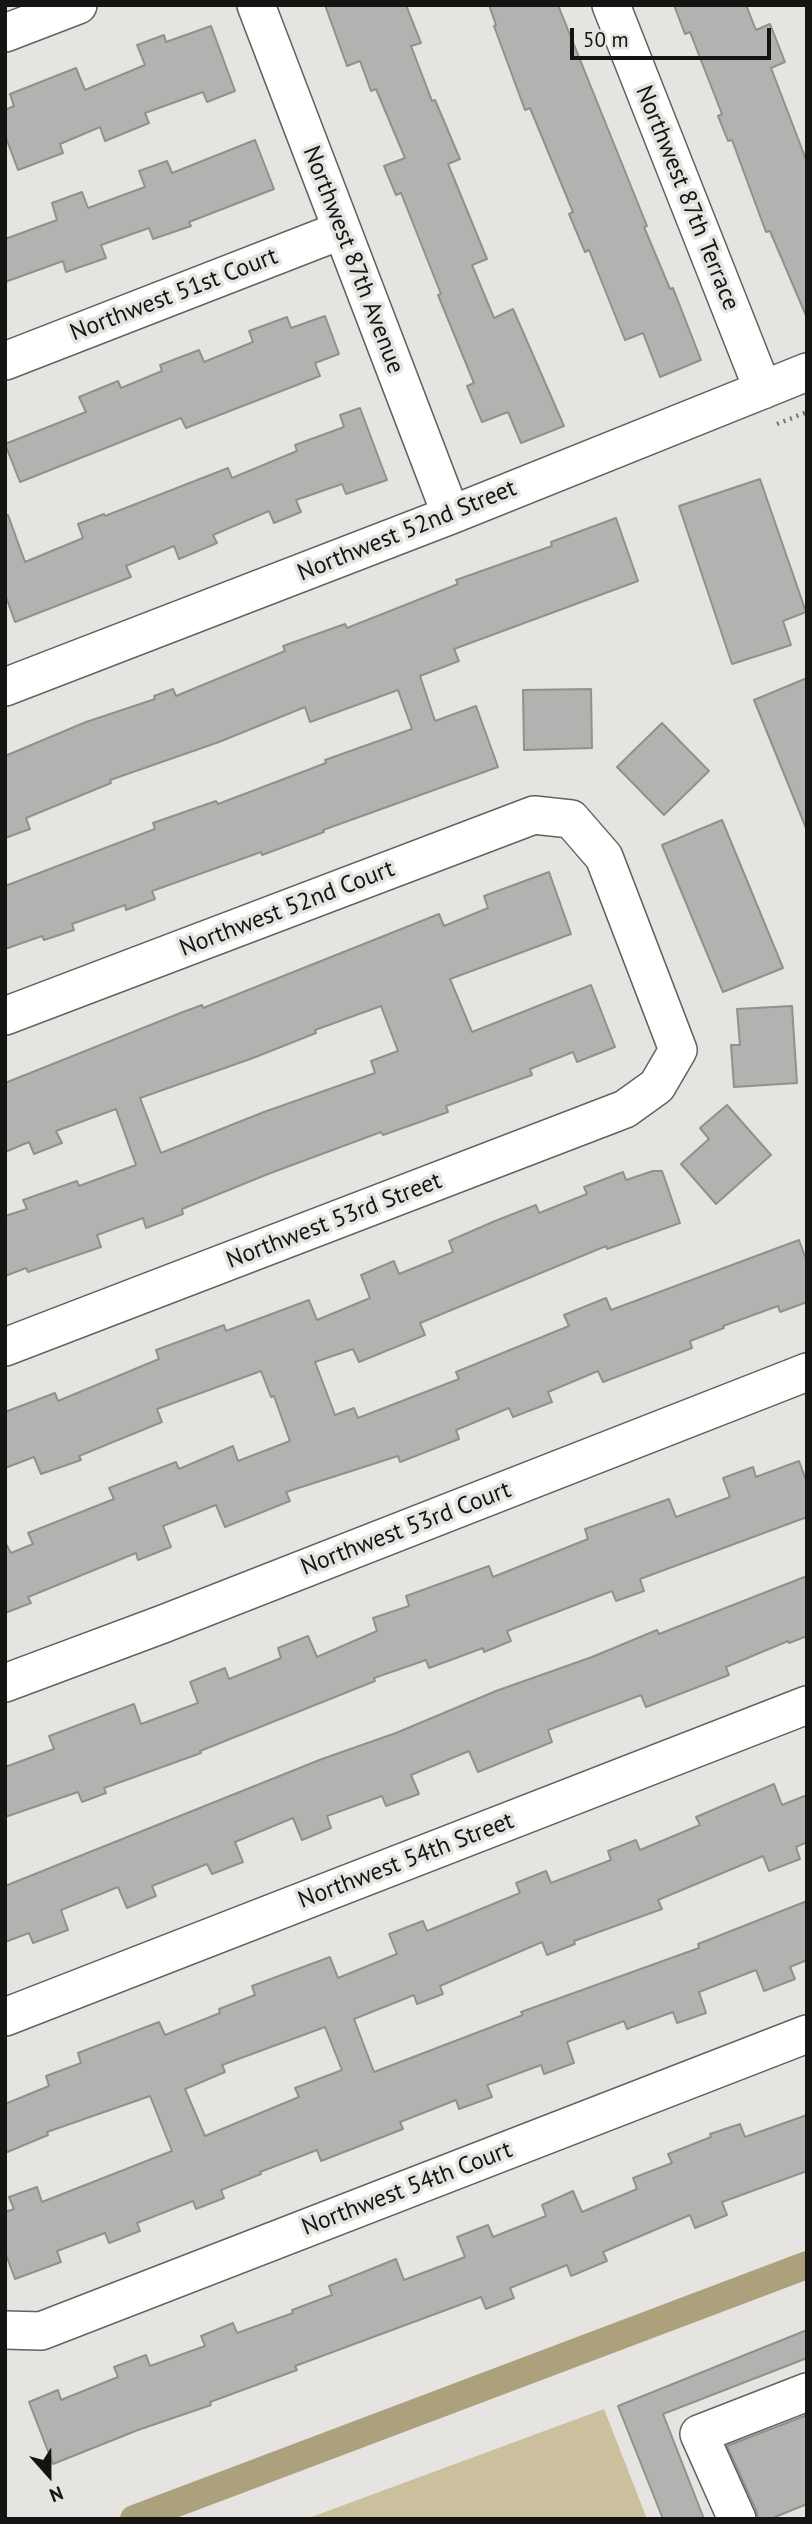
<!DOCTYPE html>
<html>
<head>
<meta charset="utf-8">
<style>
  body { margin:0 }
  #map { position:relative; width:812px; height:2524px; overflow:hidden; background:#e5e4e1; font-family:"PT Sans",sans-serif }
  canvas { display:block }
  .frame { position:absolute; inset:0; border:7px solid #151413; pointer-events:none }
  .north { position:absolute; left:14px; top:2440px; width:70px; height:70px; -webkit-text-stroke:5px #e5e4e1; paint-order:stroke; rotate:159deg; font-size:19px; font-weight:700; line-height:28px; text-align:center; color:#151413 }
  .north::after { content:''; display:block; margin:auto; width:24px; height:32px; background:#151413; clip-path:polygon(50% 0,100% 100%,50% 72%,0 100%) }
  .scale { position:absolute; left:570px; top:28px; width:201px; height:32px; box-sizing:border-box; border:4px solid #151413; border-top:0; padding-left:9px; font-size:21px; line-height:24px; white-space:nowrap; color:#151413; -webkit-text-stroke:5px #e5e4e1; paint-order:stroke }
</style>
</head>
<body>
<div id="map">
<canvas width="812" height="2524"></canvas>
<div class="frame"></div>
<div class="north">N</div>
<div class="scale">50 m</div>
</div>
<script>
const c = document.querySelector('canvas').getContext('2d');
c.lineJoin = 'round';
function paint(path, color) { c.fillStyle = color; c.fill(path, 'evenodd'); }
function stroke(path, color, width, dash) { c.strokeStyle = color; c.lineWidth = width; c.lineCap = dash ? 'butt' : 'round'; c.setLineDash(dash || []); c.stroke(path); }
function write(font, color, halo, rows, align = 'center') {
  c.font = font + ' "PT Sans",sans-serif'; c.lineWidth = 7; c.setLineDash([]); c.textBaseline = 'middle'; c.strokeStyle = halo; c.fillStyle = color; for (const [text, x, y, turn = 0] of rows) {
    c.save(); c.translate(x, y); c.rotate((+turn || 0) * Math.PI / 180); c.textAlign = isNaN(turn) ? turn : align; if (halo) c.strokeText(text, 0, 0); c.fillText(text, 0, 0); c.restore();
  }
}
const green = new Path2D(`
  M604,2409l43,110h-341z`);
const canal = new Path2D(`
  M134,2519l673,-254`);
const building = new Path2D(`
  M325,5h81l15,38 -10,3 21,55 3,-1 25,59 -12,5 39,95 -15,6 22,53 19,-9 51,117 -43,17 -13,-31 -26,10 -15,-36 7,-3 -36,-88 3,-1 -40,-101 -5,2 -12,-29 21,-8 -29,-69 -5,2 -11,-30 -13,5z
  M489,5h69l89,221 -3,1 26,62 3,-1 28,72 -41,17 -17,-44 -18,7 -36,-90 -4,2 -16,-38 4,-2 -43,-104 -5,2 -31,-84 2,-1z
  M674,5h72l10,25 14,-6 15,38 -14,6 36,94v156l-37,-87 -4,1 -34,-92 -4,1 -10,-25 4,-2 -32,-82 -5,2z
  M211,26l24,65 -28,11 -4,-10 -58,21 4,10 -44,18 -5,-14 -40,17 3,9 -45,17 -13,-35v-25l9,-4 -4,-12 66,-26 9,22 60,-25 -8,-20 27,-10 2,7z
  M255,140l19,49 -85,33 2,4 -38,13 -4,-11 -48,17 5,13 -40,14 -3,-11 -58,21v-43l52,-19 -5,-17 30,-11 6,16 57,-21 -6,-16 28,-10 5,12z
  M325,316l14,38 -24,9 5,13 -134,52 -5,-10 -161,64 -15,-38 81,-32 -7,-15 39,-16 3,7 41,-17 -2,-6 39,-15 5,12 49,-20 -4,-11 38,-14 4,11z
  M360,408l27,72 -41,14 -4,-10 -46,16 5,12 -27,11 -5,-12 -56,24 4,8 -38,16 -5,-13 -48,20 5,11 -116,45 -10,-28v-79h3l17,47 58,-24 -5,-14 26,-10 1,2 123,-48 4,10 65,-27 -2,-6 49,-18 -4,-12z
  M760,479l46,133 -23,9 8,24 -59,19 -53,-158z
  M616,518l22,63 -184,68 5,12 -39,15 15,45 41,-15 22,61 -175,63 1,2 -62,23 -1,-3 -109,39 3,8 -29,11 -1,-5 -53,19 2,6 -30,10 -2,-4 -37,13v-63l150,-57 -2,-6 63,-22 2,3 108,-41 -1,-3 87,-31 -14,-39 -88,32 -5,-15 -86,35 -109,38 1,3 -85,35 4,11 -25,9v-82l81,-34 69,-23 -1,-3 19,-7 3,7 109,-45 -2,-5 62,-22 2,4 111,-44 -2,-4 96,-34 -1,-4z
  M807,678v150h-1l-52,-128z
  M591,689l1,59 -68,2 -1,-60z
  M662,723l47,48 -45,44 -47,-48z
  M722,820l61,148 -60,24 -61,-147z
  M549,872l22,62 -121,45 22,53 119,-47 24,62 -38,15 -4,-10 -43,17 2,6 -86,31 2,6 -65,23 -2,-3 -113,42 -86,35 1,5 -37,14 -3,-10 -46,17 4,12 -73,25 -2,-4 -21,8v-60l22,-7 -4,-9 54,-19 2,5 57,-21 -20,-56 -60,22 6,12 -28,11 -5,-12 -24,10v-69l178,-71 19,-7 1,3 236,-94 5,12 44,-18 -4,-12zM381,1006l17,45 -27,10 4,12 -111,39 -103,41 -21,-55 113,-40 63,-25 -1,-3z
  M792,1006l5,77 -63,4 -3,-42h9l-3,-36z
  M727,1105l44,50 -55,49 -35,-40 28,-25 -9,-11z
  M653,1171h9l18,52 -73,26 -1,-3 -186,77 5,12 -66,27 -6,-13 -38,13 20,53 19,-7 4,10 101,-39 -3,-7 113,-46 -5,-11 42,-17 5,12 188,-70 8,22v40l-27,10 -2,-6 -55,20 1,2 -34,13 2,7 -89,34 -5,-11 -50,21 4,10 -39,15 -4,-9 -53,22 3,9 -59,23 -2,-6 -112,36 4,9 -65,26 -9,-22 -53,21 8,21 -33,13 -2,-7 -108,44 3,6 -26,10v-71l6,11 22,-9 -5,-11 86,-34 -5,-11 67,-26 3,7 54,-23 5,15 52,-20 -16,-45 -3,1 -10,-26 -104,38 5,13 -83,34 2,4 -40,14 -7,-17 -29,11v-56l50,-19 3,8 101,-42 -3,-9 68,-25 2,6 83,-31 8,20 53,-22 -9,-23 33,-14 5,13 54,-22 -4,-11 46,-20 41,-16 3,8 48,-19 -3,-7 39,-15 3,8z
  M799,1461l8,22v34l-167,62 4,12 -28,10 -4,-10 -105,40 4,10 -27,11 -1,-4 -54,20 -3,-8 -52,18 1,3 -175,70 1,2 -97,35 2,5 -24,9 -4,-10 -73,25v-50l49,-18 -5,-13 85,-32 7,20 57,-21 -8,-21 35,-14 4,11 52,-21 -3,-10 30,-12 9,21 60,-26 -4,-13 36,-12 -3,-10 83,-30 4,11 95,-38 -3,-10 84,-30 7,18 54,-20 -7,-19 30,-11 3,10z
  M807,1576v60l-18,7 -1,-2 -62,26 3,8 -83,32 -5,-12 -93,35 4,12 -74,30 -9,-21 -58,24 8,19 -33,12 -4,-10 -55,20 4,12 -29,12 -9,-22 -58,24 8,20 -31,12 -5,-10 -55,22 4,10 -29,12 -9,-21 -57,23 7,20 -35,13 -4,-10 -24,9v-56l317,-127 74,-26 100,-42 96,-34 65,-27 2,4z
  M774,1784l8,21 25,-10v47l-11,5 4,12 -31,12 -6,-15 -105,44 4,9 -88,32 1,3 -28,11 -5,-13 -102,44 3,8 -26,10 -3,-9 -60,24 20,53 149,-57 -2,-3 178,-64 -1,-4 109,-43v59l-17,7 5,12 -31,12 -8,-21 -57,22 7,21 -29,10 -4,-11 -46,17 -3,-8 -57,21 7,21 -30,11 -3,-9 -54,20 5,12 -33,12 -3,-9 -56,22 3,7 -82,32 -4,-11 -57,22 1,2 -40,16 3,8 -28,11 -3,-8 -56,22 3,8 -31,12 -4,-10 -48,18 4,11 -46,17 -10,-27v-40l9,-3 -5,-12 28,-10 5,15 130,-51 -22,-55 -103,36 1,3 -43,18v-49l44,-18 -3,-10 35,-13 -3,-10 81,-31 6,13 55,-22 -1,-4 36,-14 -3,-9 78,-29 8,21 59,-24 -8,-20 34,-13 4,10 93,-38 -4,-10 30,-12 5,12 60,-23 -3,-9 28,-11 4,10 60,-25 -4,-8zM325,2027l17,43 -47,18 4,9 -94,39 -20,-47 40,-17 -3,-7z
  M807,2115v56l-85,31 5,13 -32,13 -5,-13 -87,37 4,9 -36,15 -4,-11 -57,23 4,10 -28,11 -5,-12 -186,69 2,4 -87,32 1,3 -73,25 -85,34 -24,-62 29,-12 3,10 57,-23 -4,-10 32,-12 4,11 55,-20 -4,-10 32,-13 4,10 56,-20 -1,-3 40,-15 -3,-9 67,-27 8,21 61,-23 -8,-20 31,-12 5,12 53,-21 -4,-11 31,-14 9,21 55,-23 -4,-11 39,-15 -4,-9 43,-17 -1,-3 30,-10 5,13z
  M807,2330v28l-144,56 41,105h-41l-45,-113z
  M807,2415v89l-37,15h-12l-2,-9 -29,-64z`);
const path = new Path2D(`
  M777,424l30,-12`);
const minor = new Path2D(`
  M256,5l195,510
  M611,5l152,385
  M5,33l73,-28
  M5,361l337,-131
  M5,687l446,-172 356,-143
  M5,1016l529,-201 37,4 33,38 74,193 -21,36 -32,23 -620,238
  M5,1683l158,-59 644,-252
  M5,2017l802,-312
  M5,2330l36,1 766,-297
  M737,2519l-38,-85 108,-42`);
const streetNames = [
  ["Northwest 87th Terrace",687,198,68],
  ["Northwest 87th Avenue",353,260,69],
  ["Northwest 51st Court",174,295,-21],
  ["Northwest 52nd Street",407,531,-22],
  ["Northwest 52nd Court",287,909,-21],
  ["Northwest 53rd Street",334,1221,-21],
  ["Northwest 53rd Court",406,1529,-21],
  ["Northwest 54th Street",406,1861,-21],
  ["Northwest 54th Court",407,2189,-21]
];
paint(green, '#ccbf9e');
stroke(canal, '#ada07d', 28);
paint(building, '#b4b2b0');
stroke(building, '#91908d', 2);
stroke(minor, '#636260', 40);
stroke(path, '#767573', 4.5, [2, 5]);
stroke(minor, '#fff', 37);
write('24px', '#151413', '#e5e4e1', streetNames);
</script>
</body>
</html>
